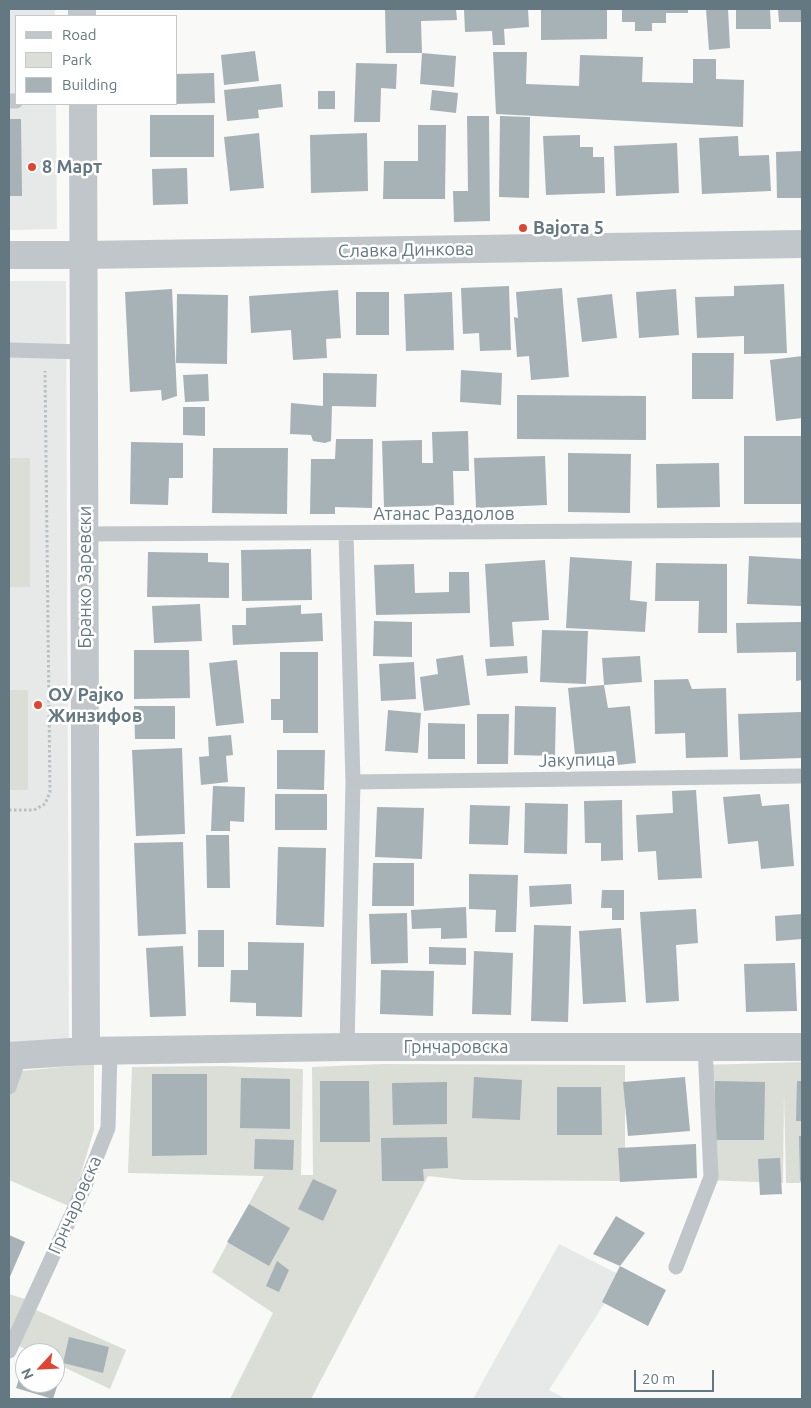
<!DOCTYPE html>
<html>
<head>
<meta charset="utf-8">
<style>
  body { margin:0 }
  #map { position:relative; width:811px; height:1408px; overflow:hidden; background:#f9f9f7; font-family:Ubuntu,sans-serif }
  canvas { display:block }
  .frame { position:absolute; inset:0; border:10px solid #647881; pointer-events:none }
  .legend { position:absolute; left:15px; top:15px; width:162px; height:90px; box-sizing:border-box; background:#fff; border:1px solid #c1c9cd; margin:0; padding:6px 9px; list-style:none; font-size:15px; color:#647881 }
  .legend li { display:flex; align-items:center; gap:10px; height:25px }
  .legend b { width:25px; border:1px solid #c1c9cd }
  .north { position:absolute; left:15px; top:1343px; width:50px; height:50px; box-sizing:border-box; background:#fff; border:1px solid #c1c9cd; border-radius:50%; rotate:245deg; font-size:14px; font-weight:700; line-height:20px; text-align:center; color:#647881 }
  .north::after { content:''; display:block; margin:auto; width:18px; height:22px; background:#e1442f; clip-path:polygon(50% 0,100% 100%,50% 72%,0 100%) }
  .scale { position:absolute; left:634px; top:1370px; width:80px; height:22px; box-sizing:border-box; border:2px solid #647881; border-top:0; padding-left:6px; font-size:15px; line-height:18px; white-space:nowrap; color:#647881; -webkit-text-stroke:4px #fff; paint-order:stroke }
</style>
</head>
<body>
<div id="map">
<canvas width="811" height="1408"></canvas>
<div class="frame"></div>
<ul class="legend">
<li><b style="height:6px;background:#c0c6c9"></b>Road</li>
<li><b style="height:14px;background:#daded6"></b>Park</li>
<li><b style="height:14px;background:#a7b2b6"></b>Building</li>
</ul>
<div class="north">N</div>
<div class="scale">20 m</div>
</div>
<script>
const c = document.querySelector('canvas').getContext('2d');
c.lineJoin = 'round';
function paint(path, color) { c.fillStyle = color; c.fill(path, 'evenodd'); }
function stroke(path, color, width, dash) { c.strokeStyle = color; c.lineWidth = width; c.lineCap = dash ? 'butt' : 'round'; c.setLineDash(dash || []); c.stroke(path); }
function write(font, color, halo, rows, align = 'center') {
  c.font = font + ' Ubuntu,sans-serif'; c.lineWidth = 5; c.setLineDash([]); c.textBaseline = 'middle'; c.strokeStyle = halo; c.fillStyle = color; for (const [text, x, y, turn = 0] of rows) {
    c.save(); c.translate(x, y); c.rotate((+turn || 0) * Math.PI / 180); c.textAlign = isNaN(turn) ? turn : align; if (halo) c.strokeText(text, 0, 0); c.fillText(text, 0, 0); c.restore();
  }
}
const built = new Path2D(`
  M9,9h46v7h-39v88h40l1,125 -48,1z
  M9,281h57l3,766h-60z
  M559,1244l63,32 -73,114 17,9h-93z`);
const green = new Path2D(`
  M9,458h21v129h-21z
  M9,690h19v100h-19z
  M802,1062v121h-16l-2,-91 -1,91 -78,-3 -1,-115z
  M94,1064v66l-23,77 -62,-27v-108z
  M383,1064l242,1v116l-161,-1 -36,-4 -117,223h-81l43,-86 -61,-41 52,-96 -136,-3 4,-106 90,-1 81,3 -2,106h12l-1,-108z
  M9,1294l19,6 -19,39z
  M36,1310l90,40 -16,39 -55,-26v-10h-22l-14,-7z`);
const building = new Path2D(`
  M385,9h71l1,11 -36,1 1,32 34,3 -2,31 -34,-3 2,-31h-36z
  M464,9h64l1,18 -25,2 1,16h-12l-1,-14 -27,1z
  M541,9h66v30l-66,1z
  M622,9h66v4h-22v10h-14v8h-17v-9h-13z
  M706,9h22l2,39 -21,2z
  M736,9h34l1,20h-35z
  M778,9h24v13h-23z
  M255,51l4,30 -35,4 -3,-30z
  M493,52h34l-1,32 53,2 1,-31 63,2 -1,25 51,1v-24h23v20l28,1 -1,47 -247,-13z
  M356,63l41,1 -1,25 -15,-1 -1,34h-26z
  M214,73l1,30 -39,1v-30z
  M281,84l2,23 -25,3 1,8 -32,3 -3,-31z
  M432,90l26,3 -2,20 -26,-3z
  M318,91h17v18h-17z
  M150,115h64v42h-64z
  M467,116h22l1,105 -36,1 -1,-31h15z
  M500,116l30,1 -1,81 -30,-1z
  M9,119h12l1,77h-13z
  M418,125h28l-1,74h-62l1,-38h34z
  M259,133l5,55 -34,3 -6,-54z
  M367,133l1,58 -57,2 -1,-58z
  M580,135v12h13v10h11l1,36 -59,2 -3,-59z
  M738,136l1,20 30,-1 2,36 -69,3 -3,-56z
  M677,143l2,50 -63,3 -2,-50z
  M802,151v47h-25l-1,-46z
  M187,168l1,36 -35,1 -1,-36z
  M784,284l3,69 -43,1v-18l-47,2 -2,-41 39,-1v-10z
  M509,286l2,64 -31,1 -1,-18 -16,1 -2,-46z
  M562,288l7,89 -38,3 -2,-24 -12,1 -3,-40 4,1 -2,-26z
  M172,289l5,107 -15,5 -1,-11 -31,2 -5,-100z
  M676,289l3,46 -40,3 -3,-46z
  M338,290l3,48 -15,1 1,19 -34,2 -2,-30 -40,3 -2,-37z
  M356,292h33v43h-33z
  M452,292l2,58 -48,1 -2,-57z
  M177,294l51,1 -1,69 -51,-1z
  M612,294l5,44 -35,4 -5,-44z
  M692,353h42l-1,46h-41z
  M802,356v62l-26,3 -6,-61z
  M461,370l41,3 -1,32 -41,-3z
  M323,373l54,1 -1,33 -44,-1 -1,35 -6,2 -12,-2 -2,-6 -21,-1 1,-31 32,3z
  M208,374l1,27 -24,1 -2,-27z
  M517,395l129,1v44l-129,-1z
  M183,407h22v29l-22,-1z
  M468,431l1,40h-16l1,34 -70,2 -2,-66 40,-1v23h11l-1,-31z
  M744,436h58v68h-58z
  M336,439h37l-1,69 -37,-1v7h-25l1,-55h24z
  M131,442l52,1v35h-14l-1,27 -38,-1z
  M213,448h75l-1,66 -75,-1z
  M568,453l63,1 -1,59 -62,-1z
  M545,456l2,49 -71,3 -2,-50z
  M719,463l1,44 -63,1 -1,-44z
  M311,549l1,51 -70,1 -1,-51z
  M148,552l60,1v9l21,1v35l-82,-1z
  M749,556l53,3v47l-55,-2z
  M570,557l62,4 -2,39 17,2 -2,30 -79,-4z
  M545,560l4,60 -37,2 2,24 -24,1 -5,-83z
  M656,563l71,1v69h-29l1,-32h-44z
  M414,564l1,29 34,-1v-20h20l1,41 -94,2 -2,-50z
  M200,604l2,37 -48,2 -2,-37z
  M301,605v9l21,-1 1,28 -90,4 -1,-20h14v-17z
  M374,621l38,1v35l-39,-1z
  M802,622v58l-6,1v-29l-59,1 -1,-30z
  M542,630l46,1 -2,53 -46,-2z
  M134,650h55l1,48 -56,1z
  M280,652h38v81h-35v-13h-12v-21h9z
  M463,655l7,50 -46,6 -4,-34 18,-3 -2,-15z
  M527,656l1,17 -41,3 -2,-17z
  M640,656l2,26 -38,3 4,23 22,-2 6,57 -18,2 -2,-14 -41,4 -7,-67 36,-3 -2,-27z
  M237,660l7,63 -28,3 -7,-63z
  M414,662l2,37 -35,2 -2,-37z
  M688,679l4,10 34,-1 2,69 -42,1 -1,-25 -30,1 -1,-54z
  M134,706h41v33h-40z
  M515,706l41,1 -1,49 -41,-1z
  M388,710l33,3 -3,40 -33,-2z
  M802,712v46l-62,2 -2,-46z
  M477,714h32l-1,50h-31z
  M428,723l37,1v35h-37z
  M231,735l2,20 -7,1 2,26 -27,3 -2,-28 10,-1 -1,-19z
  M182,748l3,86 -49,2 -4,-86z
  M277,750h48l-1,40 -47,-1z
  M213,786l32,1 -1,35 -14,-1v10h-19z
  M696,790l6,88 -44,2 -2,-29 -18,1 -2,-37 37,-2 -1,-22z
  M275,794h52v36h-52z
  M760,794l2,12 27,-2 5,62 -33,3 -3,-28 -30,3 -5,-47z
  M622,800l1,60 -22,1v-18h-16l-1,-42z
  M525,803l43,1 -1,50 -43,-1z
  M470,805l40,1 -2,39 -39,-1z
  M377,807l47,1 -2,51 -47,-2z
  M206,835h23l1,53h-23z
  M183,842l3,92 -48,2 -4,-93z
  M278,847l48,1 -2,79 -48,-2z
  M373,863h41v43h-42z
  M469,874l49,1 -2,57h-21l1,-22 -27,-1z
  M571,884l1,20 -42,3 -1,-21z
  M602,890h22v30h-12v-12h-11z
  M466,907l1,31 -26,1v-11l-29,1 -1,-19z
  M696,909l2,34 -22,2 3,56 -33,2 -6,-91z
  M407,913l1,50 -37,1 -2,-50z
  M802,914v25l-26,2 -1,-25z
  M534,925l37,1 -3,96 -37,-1z
  M621,928l5,74 -43,2 -4,-73z
  M198,930h26v37h-26z
  M248,942l56,1 -2,74 -46,-1v-13l-26,-1 1,-32h17z
  M183,946l3,70 -36,1 -4,-69z
  M429,947l37,1v17l-37,-1z
  M474,951l39,2 -2,62 -39,-1z
  M795,963l2,48 -51,1 -2,-48z
  M381,970l53,1 -1,45 -53,-2z
  M152,1074h55v81l-55,1z
  M474,1077l48,3 -2,40 -48,-2z
  M685,1077l5,54 -62,5 -5,-54z
  M241,1078l49,1v50l-50,-1z
  M320,1081h49l1,61h-50z
  M715,1081l50,1 -1,58h-50z
  M797,1081h5v40h-6z
  M447,1082v42l-54,1 -1,-42z
  M557,1087h44l1,48h-45z
  M799,1136h3v45h-2z
  M447,1137l1,31 -25,1 1,12h-42l-1,-43z
  M255,1139l39,1 -1,30 -39,-1z
  M696,1144l1,34 -77,4 -2,-34z
  M780,1158l2,36 -22,1 -2,-36z
  M313,1179l24,11 -14,31 -25,-12z
  M249,1204l41,24 -21,38 -42,-24z
  M616,1216l29,17 -25,33 -27,-12z
  M9,1235l16,7 -16,37z
  M277,1261l12,9 -10,22 -13,-6z
  M620,1266l46,24 -18,36 -46,-24z
  M69,1337l40,10 -6,26 -40,-10z
  M25,1361v22h30v-11l6,2 -8,25 -37,-11z`);
const path = new Path2D(`
  M9,810h25l11,-6 5,-12 -5,-421`);
const service = new Path2D(`
  M9,101h7
  M9,350l75,2
  M346,533l7,249 -6,265
  M85,534l717,-4
  M353,782l449,-6
  M9,1087l11,-32
  M676,1267l35,-90 -6,-130
  M9,1351l75,-163 24,-60 2,-77`);
const minor = new Path2D(`
  M82,9v7
  M83,104l3,947
  M9,1056l77,-5 261,-4h455`);
const tertiary = new Path2D(`
  M9,255h74l719,-11`);
const markers = [
  [32,167,5,"#e1442f"],
  [523,228,5,"#e1442f"],
  [38,705,5,"#e1442f"]
];
const poiNames = [
  ["8 Март",42,167],
  ["Вајота 5",533,228],
  ["ОУ Рајко",48,695],
  ["Жинзифов",48,716]
];
const streetNames = [
  ["Славка Динкова",406,250,-1],
  ["Атанас Раздолов",444,514],
  ["Бранко Заревски",85,577,-90],
  ["Јакупица",577,760,-1],
  ["Грнчаровска",456,1047],
  ["Грнчаровска",75,1205,-66]
];
paint(built, '#e7e9e8');
paint(green, '#daded6');
paint(building, '#a7b2b6');
stroke(path, '#babfc1', 3, [2.5, 2.5]);
stroke(service, '#c0c6c9', 15);
stroke(minor, '#c0c6c9', 28);
stroke(tertiary, '#c0c6c9', 28);
for (const [x, y, r, color] of markers) { const dot = new Path2D(); dot.arc(x, y, r, 0, 2 * Math.PI); c.fillStyle = color; c.fill(dot); stroke(dot, '#fff', 2); }
write('bold 18px', '#647881', '#fff', poiNames, 'left');
write('18px', '#647881', '#fff', streetNames);
</script>
</body>
</html>
